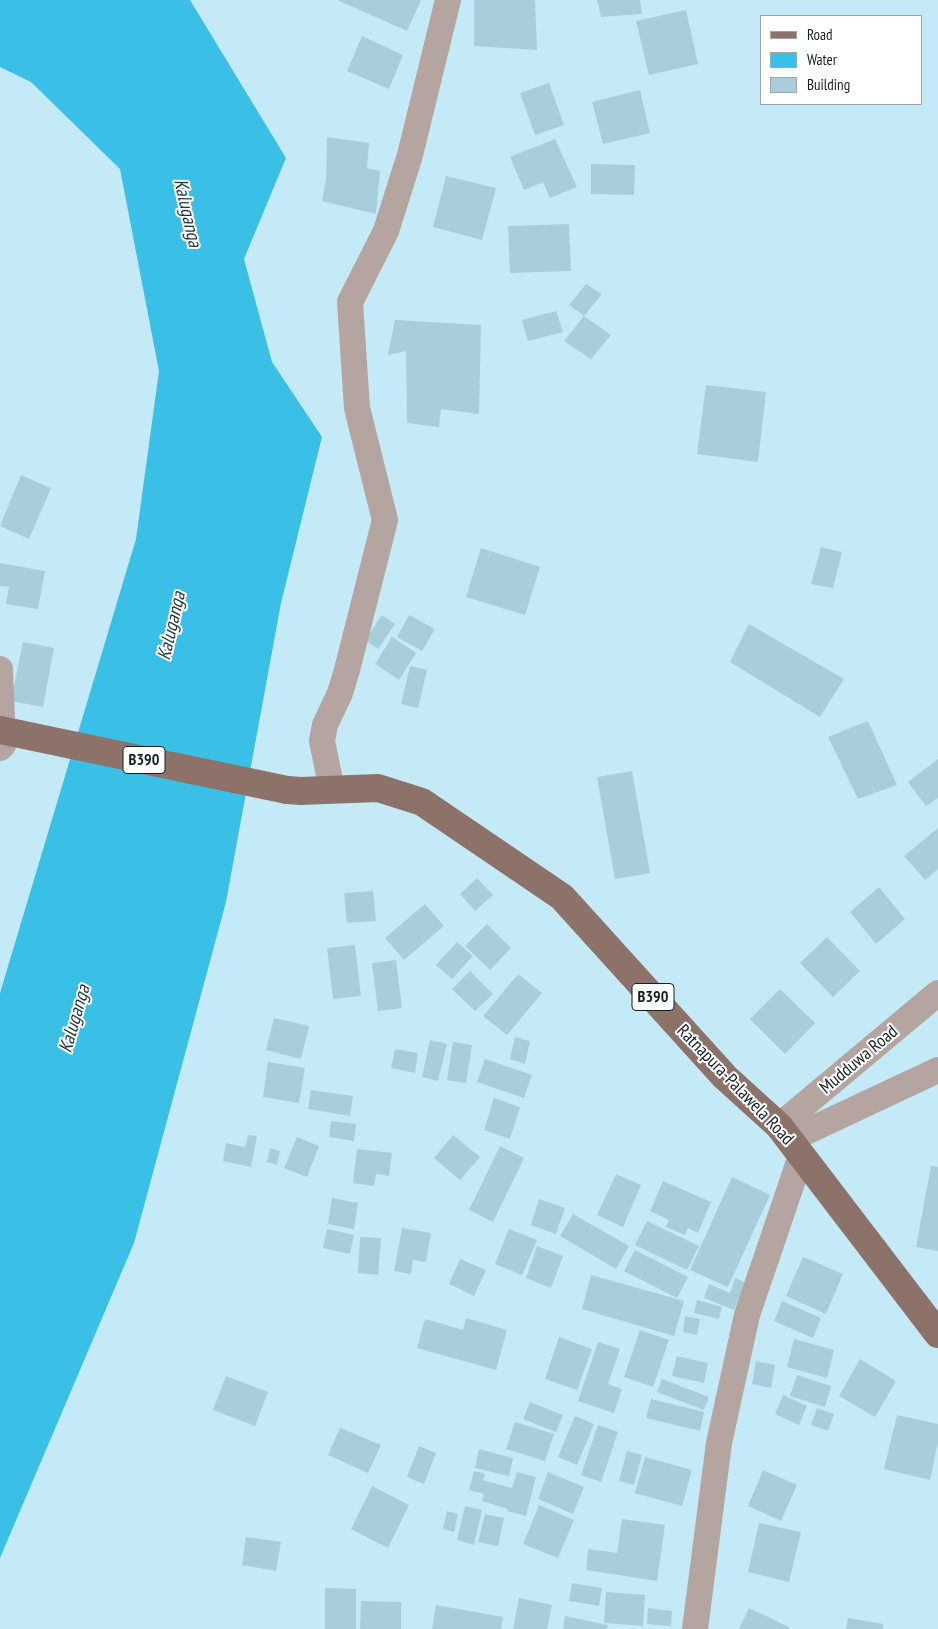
<!DOCTYPE html>
<html>
<head>
<meta charset="utf-8">
<style>
  body { margin:0 }
  #map { position:relative; width:938px; height:1629px; overflow:hidden; background:#c5eaf7; font-family:"PT Sans Narrow",sans-serif }
  canvas { display:block }
  .legend { position:absolute; left:760px; top:15px; width:162px; height:90px; box-sizing:border-box; background:#fff; border:1px solid #a0a6a8; margin:0; padding:6px 9px; list-style:none; font-size:15px; color:#122025 }
  .legend li { display:flex; align-items:center; gap:10px; height:25px }
  .legend b { width:25px; border:1px solid #a0a6a8 }
</style>
</head>
<body>
<div id="map">
<canvas width="938" height="1629"></canvas>
<ul class="legend">
<li><b style="height:6px;background:#8c7269"></b>Road</li>
<li><b style="height:14px;background:#3ac0e7"></b>Water</li>
<li><b style="height:14px;background:#a9cedb"></b>Building</li>
</ul>
</div>
<script>
const c = document.querySelector('canvas').getContext('2d');
c.lineJoin = 'round';
function paint(path, color) { c.fillStyle = color; c.fill(path, 'evenodd'); }
function stroke(path, color, width, dash) { c.strokeStyle = color; c.lineWidth = width; c.lineCap = dash ? 'butt' : 'round'; c.setLineDash(dash || []); c.stroke(path); }
function write(font, color, halo, rows, align = 'center') {
  c.font = font + ' "PT Sans Narrow",sans-serif'; c.lineWidth = 4; c.setLineDash([]); c.textBaseline = 'middle'; c.strokeStyle = halo; c.fillStyle = color; for (const [text, x, y, turn = 0] of rows) {
    c.save(); c.translate(x, y); c.rotate((+turn || 0) * Math.PI / 180); c.textAlign = isNaN(turn) ? turn : align; if (halo) c.strokeText(text, 0, 0); c.fillText(text, 0, 0); c.restore();
  }
}
const water = new Path2D(`
  M0,0h190l96,158 -42,101 28,103 50,75 -41,166 -55,299 -92,341 -134,315v-565l136,-454 23,-168 -39,-202 -89,-87 -31,-15z`);
const building = new Path2D(`
  M337,0h84l-14,31z
  M474,0h61l2,50 -63,-4z
  M597,0h43l2,14 -41,3z
  M686,10l12,54 -49,11 -13,-54z
  M362,36l41,19 -14,34 -42,-18z
  M549,83l15,42 -29,10 -15,-42z
  M640,90l10,43 -47,11 -11,-42z
  M327,137l42,6 -2,25 13,3 -4,43 -54,-13 4,-22z
  M555,139l22,48 -27,11 -7,-16 -19,8 -14,-33z
  M591,164l44,1 -1,30 -43,-1z
  M446,176l50,12 -14,52 -49,-13z
  M569,224l2,47 -61,2 -2,-47z
  M586,284l16,10 -18,22 -15,-11z
  M556,311l7,21 -35,9 -6,-21z
  M584,316l27,19 -20,24 -27,-18z
  M395,320l86,5 -2,89 -38,-5 -2,18 -32,-4 -1,-72 -18,4z
  M706,385l60,7 -8,70 -61,-8z
  M21,475l30,13 -22,51 -29,-13z
  M821,547l21,5 -9,36 -22,-4z
  M481,548l59,19 -15,48 -59,-18z
  M0,563l45,8 -7,38 -32,-5 3,-17 -9,-1z
  M382,615l13,9 -17,25 -13,-9z
  M409,615l26,14 -13,22 -25,-14z
  M749,624l95,55 -24,38 -90,-55z
  M392,637l24,16 -17,27 -24,-16z
  M23,642l31,6 -11,59 -32,-6z
  M410,666l17,4 -9,38 -17,-4z
  M868,721l29,64 -39,14 -30,-62z
  M938,759v39l-12,8 -18,-24z
  M632,771l18,102 -35,6 -18,-102z
  M938,828v41l-13,11 -21,-24z
  M477,878l16,17 -18,16 -15,-17z
  M879,887l26,32 -29,25 -26,-32z
  M373,891l3,30 -29,2 -3,-30z
  M425,904l19,22 -40,34 -19,-22z
  M487,924l24,24 -21,22 -25,-24z
  M827,937l33,34 -27,26 -33,-34z
  M457,942l16,14 -21,23 -16,-14z
  M355,945l6,51 -28,3 -6,-51z
  M396,960l6,48 -24,3 -6,-48z
  M470,971l23,23 -18,17 -23,-22z
  M518,974l24,19 -35,42 -24,-19z
  M780,989l35,34 -30,31 -35,-35z
  M274,1018l35,8 -8,33 -35,-9z
  M515,1037l15,4 -5,23 -15,-5z
  M430,1040l17,4 -9,37 -16,-4z
  M453,1042l19,3 -6,38 -19,-3z
  M395,1049l23,4 -3,20 -24,-5z
  M485,1059l47,16 -8,23 -47,-16z
  M268,1062l37,6 -6,35 -36,-6z
  M311,1090l42,6 -3,20 -42,-7z
  M494,1098l26,9 -10,32 -26,-9z
  M331,1121l25,3 -2,17 -25,-4z
  M248,1135l9,1 -6,31 -28,-6 3,-18 19,4z
  M453,1135l27,22 -20,23 -26,-22z
  M297,1137l22,9 -12,31 -23,-9z
  M500,1146l24,12 -31,64 -24,-12z
  M270,1148l10,3 -3,14 -10,-3z
  M357,1149l35,4 -3,23 -13,-2 -2,12 -21,-3z
  M931,1166l7,1v84l-22,-4z
  M616,1174l25,11 -18,42 -26,-12z
  M732,1177l38,18 -42,92 -38,-17z
  M663,1181l48,21 -13,31 -10,-5 -3,7 -19,-8 3,-7 -19,-9z
  M332,1198l26,5 -4,26 -26,-5z
  M539,1199l26,9 -9,26 -25,-9z
  M573,1214l56,32 -13,23 -56,-33z
  M647,1221l52,25 -12,24 -52,-25z
  M402,1228l29,5 -5,29 -13,-2 -2,14 -17,-3z
  M327,1229l27,6 -4,19 -27,-6z
  M509,1229l28,11 -15,35 -27,-11z
  M360,1237l21,1 -3,37 -20,-2z
  M537,1246l26,10 -12,32 -25,-10z
  M635,1250l53,27 -11,21 -53,-27z
  M803,1257l40,17 -17,40 -40,-18z
  M460,1259l26,11 -12,26 -25,-12z
  M591,1275l93,26 -10,35 -92,-27z
  M735,1278l10,4 -11,28 -30,-12 5,-14 21,9z
  M697,1300l25,7 -3,12 -25,-6z
  M782,1301l39,17 -8,20 -39,-17z
  M685,1316l15,3 -3,16 -14,-3z
  M466,1318l41,12 -11,40 -79,-22 8,-29 38,11z
  M640,1330l29,10 -16,47 -29,-10z
  M559,1337l33,12 -15,41 -32,-11z
  M794,1339l40,11 -7,28 -40,-11z
  M598,1342l22,7 -12,35 14,5 -8,24 -36,-12z
  M677,1356l31,7 -4,20 -32,-7z
  M860,1359l36,22 -21,36 -36,-21z
  M756,1361l19,4 -4,23 -19,-4z
  M797,1375l34,11 -6,21 -35,-11z
  M226,1376l42,16 -13,34 -42,-16z
  M662,1379l47,18 -5,13 -47,-18z
  M783,1395l24,11 -8,19 -24,-11z
  M651,1399l53,13 -4,19 -54,-13z
  M530,1402l33,13 -7,17 -33,-13z
  M817,1408l17,6 -6,17 -17,-6z
  M897,1415l41,9v18l-8,38 -46,-11z
  M575,1416l19,8 -17,41 -19,-8z
  M515,1422l39,12 -9,27 -39,-12z
  M598,1425l20,7 -17,50 -20,-7z
  M340,1428l41,17 -13,28 -40,-18z
  M419,1446l17,7 -12,31 -17,-7z
  M479,1449l34,9 -4,18 -34,-8z
  M627,1451l15,4 -8,30 -15,-4z
  M645,1457l47,13 -10,36 -47,-13z
  M763,1470l34,15 -16,36 -33,-15z
  M474,1471l11,3 -2,6 29,8 5,-16 19,5 -10,39 -19,-5 1,-2 -26,-8 2,-7 -15,-4z
  M548,1472l36,15 -11,27 -35,-15z
  M372,1486l37,19 -21,43 -37,-19z
  M539,1505l35,15 -16,38 -35,-14z
  M465,1506l17,4 -8,35 -17,-5z
  M447,1511l11,3 -4,18 -11,-3z
  M485,1514l19,4 -6,28 -20,-4z
  M622,1519l43,6 -8,56 -71,-11 2,-21 29,4z
  M759,1523l42,9 -12,50 -41,-10z
  M246,1537l35,5 -5,29 -34,-6z
  M572,1583l30,5 -3,18 -30,-5z
  M325,1588l31,1v40h-31z
  M606,1592l39,3 -2,31 -39,-3z
  M519,1598l33,7 -5,24h-34z
  M361,1601l40,1v27h-41z
  M436,1605l67,12 -2,12h-69z
  M648,1608l24,3 -1,15 -24,-2z
  M749,1608l40,19 -1,2h-49z
  M565,1616l43,9 -1,4h-44z
  M848,1618l35,6v5h-37z`);
const minor = new Path2D(`
  M0,669l3,76 -3,3
  M332,790l-10,-49 3,-16 15,-32 7,-23 38,-150 -28,-112 -7,-106 36,-71 24,-76 38,-155
  M779,1126l159,-133
  M789,1140l149,-70
  M695,1629l24,-186 28,-128 54,-159`);
const major = new Path2D(`
  M287,790l14,1 77,-3 44,14 140,95 163,180 54,49 159,208`);
const majorBridge = new Path2D(`
  M0,730l287,60`);
const shields = [
  [144,760,42],
  [653,997,42]
];
const shieldNames = [
  ["B390",144,760],
  ["B390",653,997]
];
const streetNames = [
  ["Mudduwa Road",859,1060,-40],
  ["Ratnapura-Palawela Road",735,1085,46]
];
const waterNames = [
  ["Kaluganga",187,213,77],
  ["Kaluganga",172,626,-77],
  ["Kaluganga",75,1019,-74]
];
paint(water, '#3ac0e7');
paint(building, '#a9cedb');
stroke(minor, '#b4a5a0', 26);
stroke(major, '#8c7269', 28);
stroke(majorBridge, '#8c7269', 28);
for (const [x, y, w] of shields) { const box = new Path2D(); box.roundRect(x - w / 2, y - 13.5, w, 27, 4); c.fillStyle = '#fff'; c.fill(box); stroke(box, '#122025', 1); }
write('bold 16px', '#122025', null, shieldNames);
write('18px', '#122025', '#fff', streetNames);
write('italic 19px', '#1f353c', '#fff', waterNames);
</script>
</body>
</html>
